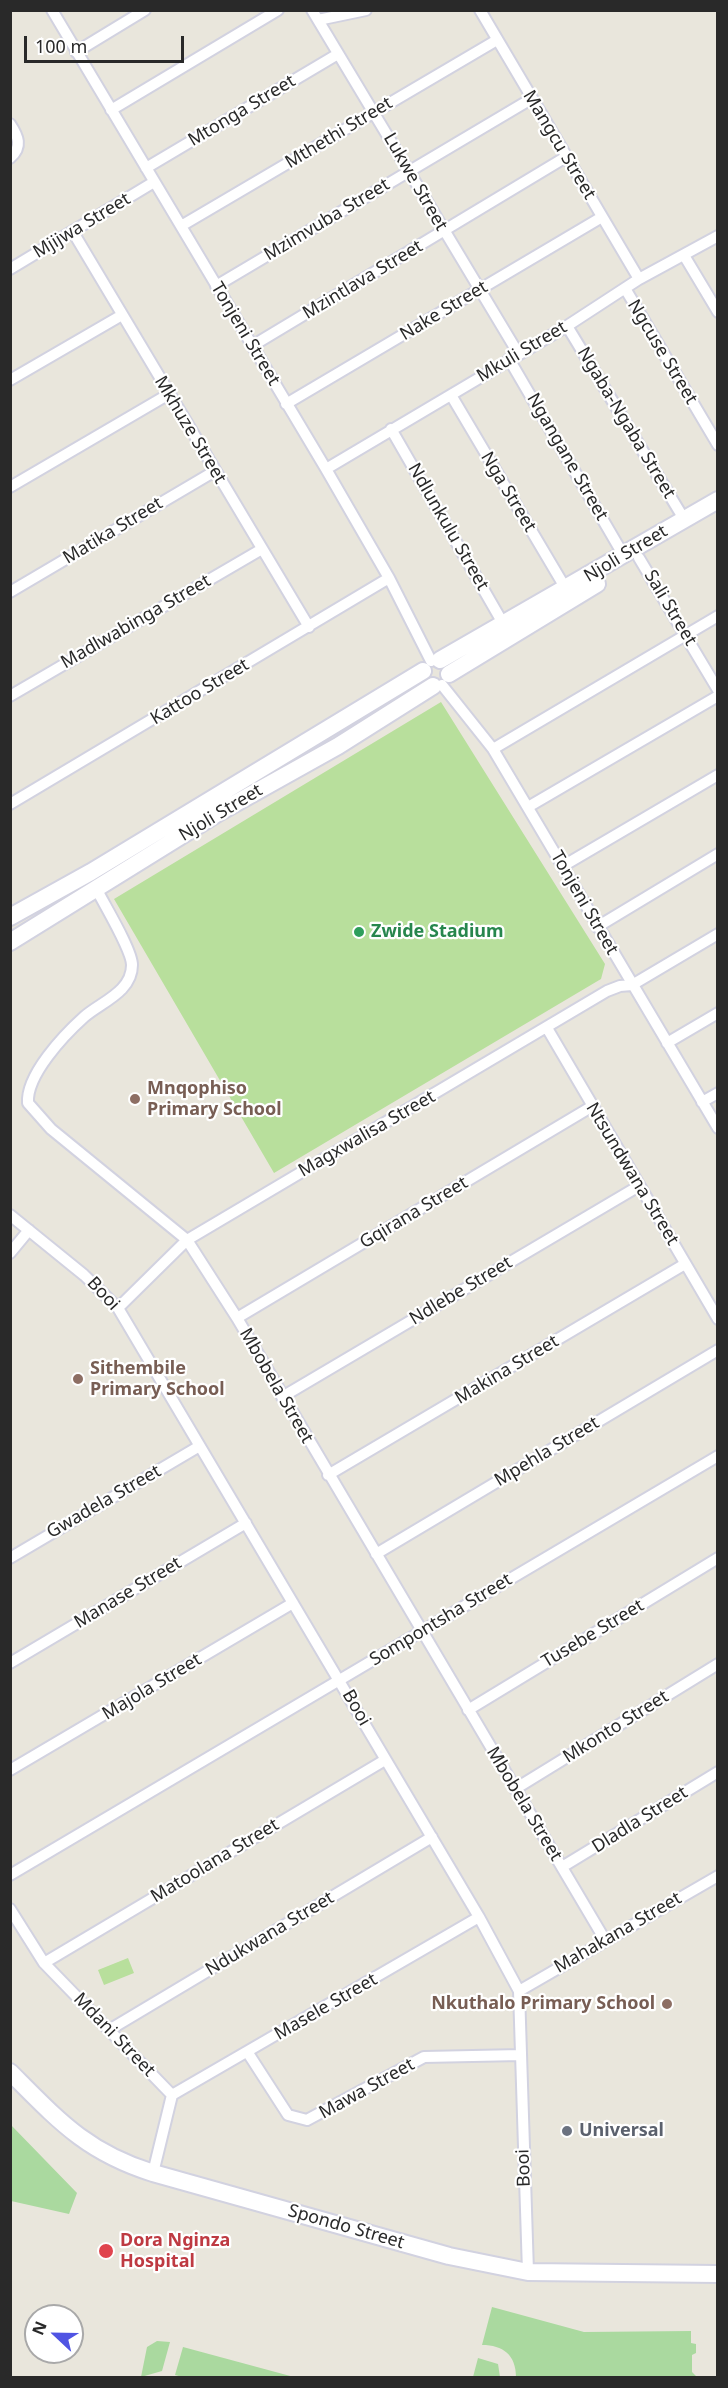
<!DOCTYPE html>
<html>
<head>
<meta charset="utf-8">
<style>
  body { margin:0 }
  #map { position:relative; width:728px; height:2388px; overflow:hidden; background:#e9e6dc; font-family:"Noto Sans",sans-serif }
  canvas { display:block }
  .frame { position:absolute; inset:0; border:12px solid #292929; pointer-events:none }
  .north { position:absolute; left:24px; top:2304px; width:60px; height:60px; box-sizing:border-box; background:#fff; border:2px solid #a9a9a9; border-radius:50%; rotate:292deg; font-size:16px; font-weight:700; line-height:24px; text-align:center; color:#292929 }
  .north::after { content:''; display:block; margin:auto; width:21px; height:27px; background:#5054e3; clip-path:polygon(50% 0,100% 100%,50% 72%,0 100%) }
  .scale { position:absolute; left:24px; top:36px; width:160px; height:27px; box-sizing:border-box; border:3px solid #292929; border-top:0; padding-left:8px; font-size:18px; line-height:21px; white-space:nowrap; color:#292929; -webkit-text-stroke:4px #fff; paint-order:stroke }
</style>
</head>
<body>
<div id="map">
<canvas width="728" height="2388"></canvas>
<div class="frame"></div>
<div class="north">N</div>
<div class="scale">100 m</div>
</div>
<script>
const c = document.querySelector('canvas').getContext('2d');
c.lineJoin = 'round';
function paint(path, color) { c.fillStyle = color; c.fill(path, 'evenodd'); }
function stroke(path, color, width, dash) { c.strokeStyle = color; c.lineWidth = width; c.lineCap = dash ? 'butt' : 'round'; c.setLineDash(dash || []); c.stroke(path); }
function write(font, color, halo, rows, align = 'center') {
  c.font = font + ' "Noto Sans",sans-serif'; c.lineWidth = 4.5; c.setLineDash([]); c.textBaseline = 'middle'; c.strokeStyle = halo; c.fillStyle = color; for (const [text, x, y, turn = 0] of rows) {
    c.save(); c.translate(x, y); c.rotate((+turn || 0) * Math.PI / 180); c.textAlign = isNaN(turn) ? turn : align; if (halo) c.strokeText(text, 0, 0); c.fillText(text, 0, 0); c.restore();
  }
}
const green = new Path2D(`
  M11,2125l66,68 -8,21 -58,-13z
  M492,2307l92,25 107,-1v12l5,1v9l-4,2v17l5,5h-181c0,-22 -13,-32 -34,-32z
  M157,2341l13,1 -8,29 -21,6 6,-30z
  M183,2347l111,30 -108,1 -11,-3z
  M478,2358l20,6 2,13h-27z`);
const pitch = new Path2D(`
  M441,702l164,262 -4,15 -327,194 -160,-274z
  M128,1958l6,15 -30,12 -6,-15z`);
const street = new Path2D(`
  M52,10l274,459 63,109 42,83
  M312,10l206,343
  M480,10l159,269
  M318,20l48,-10
  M76,52l69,-42
  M111,110l167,-100
  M10,124c8,12 13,23 0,34
  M146,168l192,-114
  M181,226l316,-186
  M73,232l236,395
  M685,257l33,55
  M10,269l144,-87
  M216,286l315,-187
  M626,290l92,155
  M567,326l117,193
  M252,346l314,-189
  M509,359l115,197
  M10,380l112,-65
  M451,395l115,194
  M286,404l316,-187
  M391,429l113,196
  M326,469l241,-143 72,-47 79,-43
  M10,487l159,-93
  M639,558l79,132
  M10,592l205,-121
  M442,685l51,64 225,379
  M10,696l252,-147
  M493,749l225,-133
  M10,804l379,-226
  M528,807l190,-111
  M563,866l155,-91
  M97,890c8,16 35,60 35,75 0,27 -31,37 -48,52 -20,18 -58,58 -56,86l23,26 136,111 50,78 368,622
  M597,927l121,-73
  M547,1028l171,291
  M667,1043l51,-30
  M702,1102l16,-9
  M10,1215l74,60 34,33 361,609 40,74 9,281
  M10,1253l19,-23
  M118,1308l69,-68 420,-249 13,-5 12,-1 86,-51
  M237,1318l354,-211
  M282,1397l357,-211
  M328,1475l357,-211
  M376,1554l342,-204
  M10,1558l188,-111
  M10,1663l236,-140
  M468,1710l250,-152
  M10,1770l283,-167
  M515,1789l203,-125
  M562,1867l156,-95
  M10,1875l708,-419
  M10,1909l34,54 128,132 -19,78
  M44,1963l341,-203
  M519,1991l199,-115
  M109,2030l323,-193
  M248,2053l40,62 19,5 117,-63 97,-2
  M172,2095l307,-178`);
const secondary = new Path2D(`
  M440,660l278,-160
  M449,674l148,-90
  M10,917l81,-45 332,-201
  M10,942l208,-129 120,-67 95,-60
  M10,2072c48,48 76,80 143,101l296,83 79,16 190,2`);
const markers = [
  [359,932,6,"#2e9e5b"],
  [135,1099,6,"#8d6e63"],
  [78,1379,6,"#8d6e63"],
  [667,2004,6,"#8d6e63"],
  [567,2131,6,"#6b7280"],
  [106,2251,8,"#e0444e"]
];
const streetNames = [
  ["Mtonga Street",242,111,-31],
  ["Mthethi Street",339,133,-31],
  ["Mangcu Street",559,145,59],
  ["Lukwe Street",415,182,60],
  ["Mzimvuba Street",327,220,-31],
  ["Mjijwa Street",82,226,-31],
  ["Mzintlava Street",363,280,-31],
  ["Nake Street",444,311,-31],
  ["Tonjeni Street",245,334,59],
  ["Mkuli Street",522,352,-31],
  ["Ngcuse Street",662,352,59],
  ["Ngaba-Ngaba Street",626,423,59],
  ["Mkhuze Street",190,430,59],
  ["Ngangane Street",567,457,60],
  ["Nga Street",508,492,59],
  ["Ndlunkulu Street",448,527,60],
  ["Matika Street",113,531,-31],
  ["Njoli Street",626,554,-31],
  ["Sali Street",670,608,59],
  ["Madlwabinga Street",136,622,-30],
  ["Kattoo Street",200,692,-31],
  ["Njoli Street",221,813,-31],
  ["Tonjeni Street",584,903,60],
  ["Magxwalisa Street",367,1134,-30],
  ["Ntsundwana Street",632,1174,59],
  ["Gqirana Street",414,1213,-31],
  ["Ndlebe Street",461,1291,-31],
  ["Booi",103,1294,47],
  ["Makina Street",507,1370,-31],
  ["Mbobela Street",276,1386,60],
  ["Mpehla Street",547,1452,-31],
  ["Gwadela Street",104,1502,-30],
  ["Manase Street",128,1593,-31],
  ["Sompontsha Street",441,1620,-31],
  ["Tusebe Street",593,1634,-31],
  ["Majola Street",152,1687,-31],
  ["Booi",356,1708,60],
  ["Mkonto Street",616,1727,-32],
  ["Mbobela Street",524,1804,59],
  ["Dladla Street",640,1820,-32],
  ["Matoolana Street",215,1861,-31],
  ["Mahakana Street",618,1933,-30],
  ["Ndukwana Street",270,1934,-31],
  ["Masele Street",326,2007,-30],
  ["Mdani Street",114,2035,46],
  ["Mawa Street",367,2089,-29],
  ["Booi",524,2168,-92],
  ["Spondo Street",346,2227,16]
];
const leisureNames = [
  ["Zwide Stadium",371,932]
];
const educationNames = [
  ["Mnqophiso",147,1089],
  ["Primary School",147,1110],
  ["Sithembile",90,1369],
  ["Primary School",90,1390],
  ["Nkuthalo Primary School",655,2004,"right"]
];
const worshipNames = [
  ["Universal",579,2131]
];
const healthNames = [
  ["Dora Nginza",120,2241],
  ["Hospital",120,2262]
];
paint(green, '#aad99f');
paint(pitch, '#b8df9c');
stroke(street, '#d2d2e0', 14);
stroke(secondary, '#d2d2e0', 20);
stroke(street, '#fff', 10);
stroke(secondary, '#fff', 16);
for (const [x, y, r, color] of markers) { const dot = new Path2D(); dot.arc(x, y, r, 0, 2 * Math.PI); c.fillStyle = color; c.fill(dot); stroke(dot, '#fff', 2); }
write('18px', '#292929', '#fff', streetNames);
write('bold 18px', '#27864d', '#fff', leisureNames, 'left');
write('bold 18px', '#785e54', '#fff', educationNames, 'left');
write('bold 18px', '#5b616d', '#fff', worshipNames, 'left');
write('bold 18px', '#be3a42', '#fff', healthNames, 'left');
</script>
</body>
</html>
